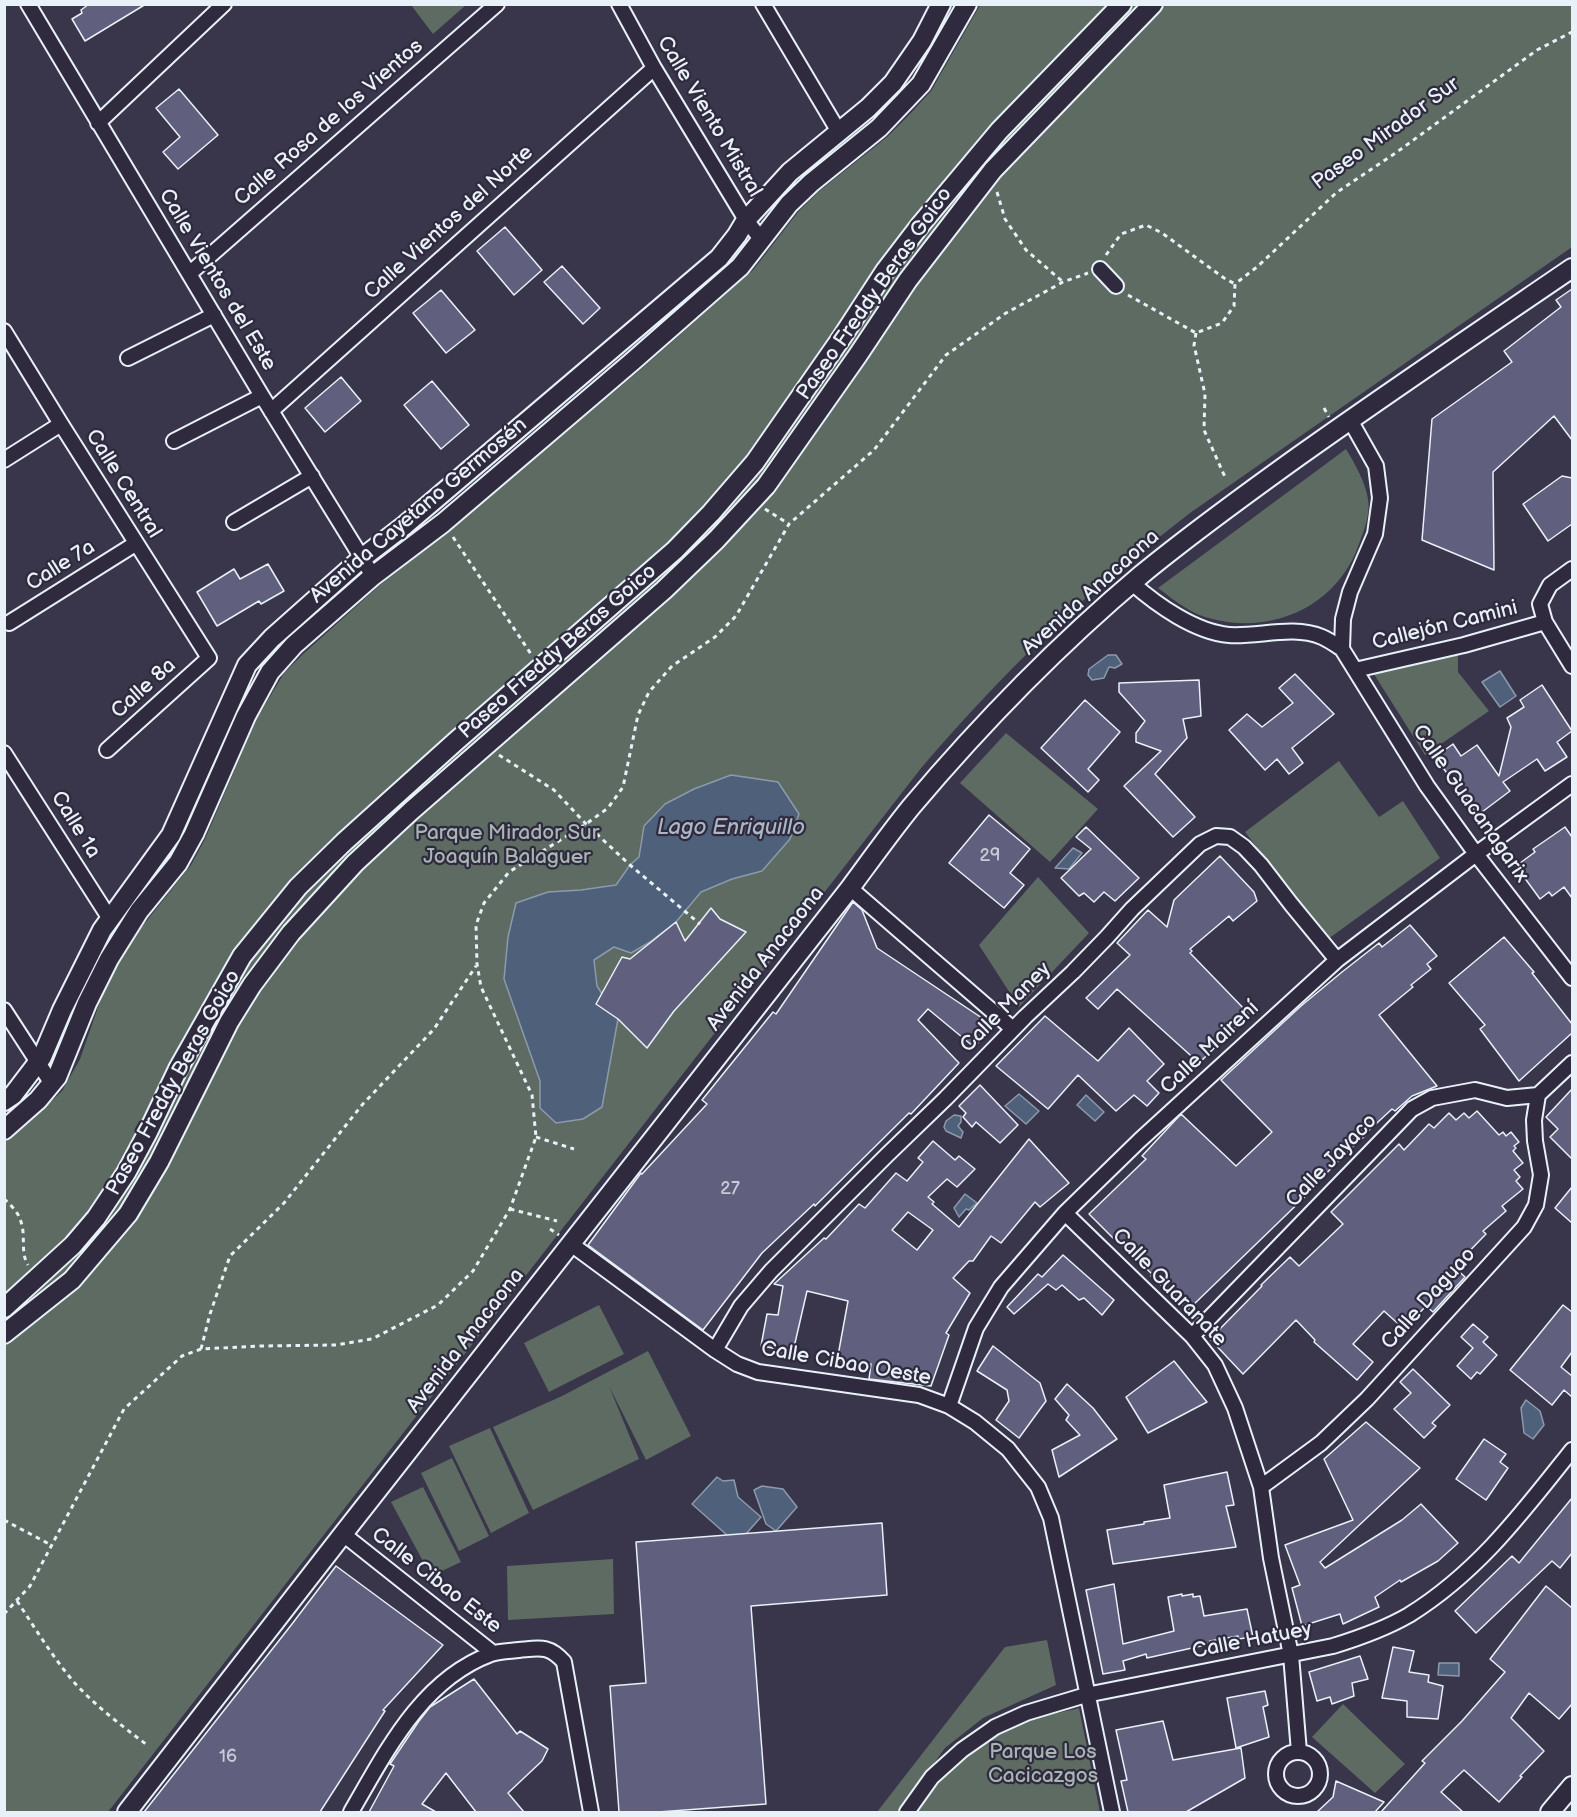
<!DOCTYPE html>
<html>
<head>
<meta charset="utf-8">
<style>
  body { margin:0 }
  #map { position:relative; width:1577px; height:1817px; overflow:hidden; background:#39354a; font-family:"Balsamiq Sans",sans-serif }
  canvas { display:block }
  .frame { position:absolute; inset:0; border:6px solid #e8f1f8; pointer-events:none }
</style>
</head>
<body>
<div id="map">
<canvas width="1577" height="1817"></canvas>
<div class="frame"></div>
</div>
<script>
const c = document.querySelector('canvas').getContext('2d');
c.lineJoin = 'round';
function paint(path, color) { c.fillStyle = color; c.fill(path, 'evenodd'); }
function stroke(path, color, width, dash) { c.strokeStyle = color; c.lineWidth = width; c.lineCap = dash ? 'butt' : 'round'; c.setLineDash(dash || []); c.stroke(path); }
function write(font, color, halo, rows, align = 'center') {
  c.font = font + ' "Balsamiq Sans",sans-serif'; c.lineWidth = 4.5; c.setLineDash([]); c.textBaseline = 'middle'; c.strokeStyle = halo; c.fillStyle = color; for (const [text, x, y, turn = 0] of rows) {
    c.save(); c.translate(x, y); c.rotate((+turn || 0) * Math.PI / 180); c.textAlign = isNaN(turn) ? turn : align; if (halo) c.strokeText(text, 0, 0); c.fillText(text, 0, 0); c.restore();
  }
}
const green = new Path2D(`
  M411,5h55l-33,29z
  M980,5h592v242l-382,266c-38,30 -77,60 -113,93 -55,50 -107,105 -155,161l-814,1045h-103v-675l41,-31 16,-15 18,-32 24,-69 14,-27 14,-24 59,-74 14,-26 51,-119 28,-47 19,-19 77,-69 56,-44 204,-171 113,-100 45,-58 20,-20 69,-55 21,-21 23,-25z
  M1346,449c9,15 19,32 22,50 3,17 -6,37 -12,53 -24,56 -85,82 -144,67 -21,-5 -37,-18 -54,-31z
  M1458,655v17l31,39 -64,44 -53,-84z
  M1006,733l92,76 -48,53 -90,-79z
  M1339,761l40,56 24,-16 37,57 -112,81 -83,-107z
  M1038,877l51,56 -70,74 -40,-62z
  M599,1305l25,49 -75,38 -25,-49z
  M648,1351l43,85 -45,24 -37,-74 30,73 -106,51 -40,-83 69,-31z
  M490,1428l39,85 -38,20 -42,-87z
  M452,1458l37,78 -30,15 -38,-78z
  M423,1487l38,75 -30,14 -40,-74z
  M613,1559l1,55 -106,6 -1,-54z
  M1047,1640l9,45 -73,33 -38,30 -46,64h-22l128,-165z
  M1343,1704l62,60 -30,29 -63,-56z
  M1079,1708l21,104h-183c31,-46 64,-73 117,-93 14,-5 30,-7 45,-11z`);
const water = new Path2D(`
  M1108,655h8l6,9 -7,4 -6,-1 -5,11 -12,2 -4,-5 1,-6z
  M1500,671l16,25 -16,11 -18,-25z
  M731,775l47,7 21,32 -9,25 -28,32 -30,8 -31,13 -25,30 -26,20 -19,11 -17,-6 -20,13 3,26 21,33 -16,88 -19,12 -27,4 -16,-15v-27l-36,-102 4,-42 8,-34 32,-11 33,-2 35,-5 14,-20 9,-8 5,-31 21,-22 29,-15z
  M1073,848l9,5 -13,16 -14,-1z
  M1019,1094l20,17 -13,13 -21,-18z
  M1086,1095l18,17 -9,9 -18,-16z
  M954,1115l7,1v6l-3,4 5,6 -2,6 -15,-7 -2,-4 2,-6z
  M965,1194l12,9 -8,7 -3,-1 -7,8 -5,-9z
  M1526,1400l14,11 4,14 -11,14 -9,-6 -3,-25z
  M717,1477l6,4 11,-1 4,17 23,20 -24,27 -45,-40z
  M762,1486l21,3 14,18 -21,24 -10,-7 -12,-34z
  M1439,1663h20v13l-21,-1z`);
const building = new Path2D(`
  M89,4h57l-61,37 -13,-22 10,-6 -1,-3z
  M179,89l39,46 -40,34 -15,-17 17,-15 -24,-29z
  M505,227l37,43 -28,25 -37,-44z
  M562,266l38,42 -17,16 -39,-42z
  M1572,289v151l-18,-24 -61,56 1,98 -72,-30 10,-121 80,-57 -8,-11 57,-44 -5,-7z
  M441,290l34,40 -29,23 -33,-40z
  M341,377l20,24 -36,31 -20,-24z
  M432,381l37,44 -28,24 -37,-44z
  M1562,476l10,2v46l-24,17 -25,-37z
  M268,564l16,27 -23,13 -2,-3 -42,25 -20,-34 37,-23 6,10z
  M1295,674l39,40 -42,34 11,15 -14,11 -12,-15 -12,11 -36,-40 18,-16 15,13 31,-24 -14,-15z
  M1199,680l2,36 -18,3 4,19 -32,36 40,43 -22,20 -49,-51 37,-35 -25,-9v-9l9,-12 -26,-29v-9z
  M1542,685l30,46 -15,11 10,15 -22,14 -8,-12 -34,23 7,9 -32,24 -43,-58 18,-13 8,12 16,-11 22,31 12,-49 -4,-9 17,-11 -4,-7z
  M1085,700l35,32 -32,37 11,11 -11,12 -47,-44z
  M989,815l41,34 -20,24 14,12 -20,23 -55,-45z
  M1086,827l53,51 -24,23 -11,-9 -10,10 -10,-9 -5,3 -18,-18 30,-29 -15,-12z
  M1565,827l7,10v61l-8,-11 -12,9 -3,-4 -9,7 -24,-33 19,-14 -2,-3z
  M1220,856l34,36 3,9 -24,20 -4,-5 -39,33 2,2 -2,2 59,61 -50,49 -82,-74 -19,20 -12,-11 44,-43 -13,-12 31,-33 19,17 7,-27z
  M853,902l9,8 15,38 117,78 -20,21 -46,-38 -10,11 41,43 -48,51 -2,-1 -94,93 -1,-2 -52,49 -59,77 -115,-85 53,-72 1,1 65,-70 -5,-4 71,-88 3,2z
  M711,908l9,11 26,13 -72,79 -27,37 -29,-29 -22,-15 26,-47 8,2 46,-37 9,19z
  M1410,925l27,31 -10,8 4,5 -20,16 2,2 -34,28 58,71 -25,10 -17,15 -3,-2 -27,25 1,1 -18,16 -33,34 1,1 -128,124 -37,-34 1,-2 -36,-34h-1l-26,-26 57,-55 -4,-3 39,-42 55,52 36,-34 -51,-52 80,-74 41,-34 37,-29 3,4z
  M1504,937l30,35 -2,1 40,51v9l-53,48 -39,-52 5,-4 -36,-42z
  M1045,1016l53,45 31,-33 35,36 -17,17 12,12 -12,13 -13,-11 -18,16 -38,-36 -30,34 -52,-43z
  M980,1085l38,40 -18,18 -24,-21 -4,5 -9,-10 3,-4 -7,-7z
  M1572,1089v70l-22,-22 8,-8 -12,-12z
  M1477,1111l22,24 4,-3 3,4 5,-4 8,10 -5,4 2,2 -3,3 10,12 -9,7 6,7 -4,4 7,8 -21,17 4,5 -23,20 3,3 -32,33 11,10 -32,35 -7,-6 -22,23 -20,-18 -31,33 20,18 -16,18 -43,-38 1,-2 -19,-20 -53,54 -33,-35 52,-53 -1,-1 29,-28 9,9 44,-42 -12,-12 68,-68 5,6 25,-26 5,4 15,-15 7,7 8,-7 5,5z
  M1029,1139l40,44 -29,24 -5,-5 -34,41 -10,-7 -18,25h-4l-16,17 17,15 -24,40 3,2 -18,51 -62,-7 2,-15 -34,-3 11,-60 -41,-10 -15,65 -19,-3v-5l-12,-2 6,-32 11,1 5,-29 -9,-2 50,-46 2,1 33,-35 6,4 31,-35 11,8 16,-19 -5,-4 15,-17 22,19 4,-4 16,13 -18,18 -10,-8 -19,18 6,5 -2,2 27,23zM908,1212l25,18 -16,20 -25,-20z
  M1572,1187v36l-17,-15z
  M1063,1255l51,45 -12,15 -18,-17 -5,2 -17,-15 -6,5 -8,-6 -34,30 -7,-7 31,-33 4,3z
  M1563,1305l9,7v40l-11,15 11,9v21l-8,-7 -12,15 -42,-35z
  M1473,1324l15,13 -5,5 14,13 -17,19 -3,-2 -6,7 -14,-13 16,-18 -12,-11z
  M993,1346l47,37 6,18 -27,37 -23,-18 13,-19 -2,-11 -30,-19z
  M1174,1361l33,41 -59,31 -22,-36z
  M1413,1369l37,36 -18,18 4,3 -12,12 -30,-29 17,-16 -11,-11z
  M1067,1384l26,24 24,31 -58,38 -7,-27 28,-15 -14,-15 3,-5 -14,-16z
  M1366,1422l54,46 -100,94 5,6 77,-48 19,-16 37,39 -20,18 -37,21 -1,-2 -25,17 4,10 -36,17 -3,-10 -38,12 -10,-38 8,-3 -15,-40 68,-25 -29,-61z
  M1484,1439l22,15 -6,8 8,6 -22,32 -30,-21z
  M1227,1472l7,33 -8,1 10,41 -123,17 -6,-34 37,-6v-2l26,-4 -6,-33z
  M1572,1498v55l-12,15 -8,-7 -76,72 -21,-22 57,-55 7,7z
  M882,1523l5,72 -136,11 15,198 -108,8h-39l-9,-126 36,-3 -10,-141z
  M336,1566l107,79 -60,65 2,1 -65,101h-176l148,-188z
  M1114,1584l9,60 51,-13 -6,-34 14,-3v2l11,-2v3l7,-1 4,20 43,-7 6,28 -15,2v-3l-28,5v3l-63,14 -1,-4 -23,7 2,9 -22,4 -17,-84z
  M1546,1586l26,22v96l-13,15 -30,-26 -18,25 33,33 -24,25 2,1 -23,25 -35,-32 -23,22 22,20h-82l44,-49 -3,-2 40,-40 43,-49 -15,-13z
  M1393,1647l21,4 -5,21 20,3 -1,7 15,4 -5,33 -31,-2v-16l-25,-3z
  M1360,1656l8,23 -16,4 2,13 -22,8 -2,-7 -13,4 -8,-29z
  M474,1679l43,55 3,-3 28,18 -6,12 -34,32 16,19h-48l-30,-39 -24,31 14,8h-67l25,-46 -4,-2 29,-43 11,-14z
  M1265,1691l3,14 -5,2 6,30 -33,11 -9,-50z
  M1163,1721l10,39 68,-12 4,30 -59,34h-58l-7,-31 6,-1 -11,-50z
  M1336,1781l48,21 -9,10h-58l16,-15z`);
const path = new Path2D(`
  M997,192l8,27 21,31 37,32
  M1106,255l15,-21 25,-9 16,8 62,45 11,6
  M1128,295l68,38 26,-10 12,-17 1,-22 22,-17 79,-74 61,-41 140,-102 35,-18
  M1196,333l-2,12 11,49 -1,36 21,47
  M1324,408l5,9
  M765,509l24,15
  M453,537l78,117
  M1113,566l8,7
  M499,755l55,35 32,34 44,41 70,59
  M536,1137l38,12
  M4,1199c7,6 15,14 17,23 5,14 -1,30 7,43
  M510,1209l47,12
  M550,1229l9,6
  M201,1349l9,-35 20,-58 54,-53 78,-98 72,-76 42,-63
  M4,1520l47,25
  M17,1601c18,27 35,55 56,80 21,24 48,44 74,64
  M4,1614l26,-28 94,-177 58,-53 19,-7 60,-3 75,-1 36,-6 66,-34 35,-34 37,-62 26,-72 -4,-42 -51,-108 -4,-23 -1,-39 8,-22 25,-31 77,-48 22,-16 15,-21 15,-72 11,-23 23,-26 43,-29 21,-21 53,-92 85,-74 72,-95 60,-42 57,-31 25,-9`);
const street = new Path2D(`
  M28,4l234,392 111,180
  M619,4l35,64 92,152 15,19
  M763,4l76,128
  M98,123l126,-119
  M1100,269l16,17
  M189,274l308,-270
  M4,331l57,93 148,234 -102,92
  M128,358l86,-43
  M271,411l383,-343
  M174,441l88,-45
  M4,460l57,-36
  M234,522l78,-46
  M1572,569l-22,16 -10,19 5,18 27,44
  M1132,583c25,22 63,49 97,52 30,2 64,-10 93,2 7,3 14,8 20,12l85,137 49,68 96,124
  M9,623l126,-79
  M1342,649l1,-30 7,-27 25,-58 5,-36 -4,-32 -26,-46
  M1355,670l109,-25 81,-23
  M4,753l106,166
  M850,888l163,141
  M4,1010l48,74
  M1538,1095l34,-32
  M1065,1213l127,123 23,29 20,43 26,79 10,71 20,97 8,97
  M571,1244l144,106 22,14 21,8 161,23 30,11 26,16 33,27 30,38 13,31 61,294
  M1192,1336l220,-227 20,-11 43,-8 32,8 31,-3
  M715,1350l26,-44 30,-35 116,-116 59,-57 79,-81 48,-45 34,-35 25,-28 68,-65 16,-8 14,1 14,10 17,18 30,39 46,56
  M949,1406l27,-78 25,-41 64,-74 75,-73 197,-180 139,-106 96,-70
  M1261,1487l60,-44 46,-44 157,-172 12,-22 5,-30 -6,-34 -1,-21 4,-25
  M343,1534l150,119
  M1276 1774a22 22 0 1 1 44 0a22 22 0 1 1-44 0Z
  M351,1812c35,-60 70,-132 140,-158 8,-3 19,-3 28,-4 21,-2 30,-5 45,12l27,150
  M907,1812l25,-35 30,-27 33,-23 31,-14 60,-18 247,-49c26,-8 52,-17 76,-31 69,-43 113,-102 163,-165`);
const secondary = new Path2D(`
  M4,1101l9,-6 29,-38 20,-47 40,-80 69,-95 76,-170 25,-27 90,-80 43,-33 314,-267 18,-23 9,-15 44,-48 78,-64 25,-25 29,-42 19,-37
  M4,1130l34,-30 19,-23 30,-74 22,-44 30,-48 39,-48 16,-29 52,-118 24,-44 24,-27 79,-69 70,-53 190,-162 107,-94 49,-63 22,-21 68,-55 42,-44 46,-80
  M4,1308l69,-63 23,-27 30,-45 22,-41 30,-63 64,-113 56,-69 46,-45 111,-100 220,-192 36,-37 44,-51 87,-125 43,-66 36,-47 78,-93 123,-127
  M4,1334l68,-54 56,-66 31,-52 70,-140 23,-37 39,-52 64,-70 56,-52 253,-221 52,-50 50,-54 92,-131 50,-75 85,-110 160,-166
  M127,1812l216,-278 507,-646c20,-27 40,-55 61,-81 70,-83 147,-162 230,-232 51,-42 105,-81 158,-119 90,-64 182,-126 273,-188
  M1550,1812l22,-26`);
const numberNames = [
  ["29",990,856],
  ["27",730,1189],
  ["16",228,1757]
];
const streetNames = [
  ["Calle Viento Mistral",709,117,59],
  ["Calle Rosa de los Vientos",329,123,-41],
  ["Paseo Mirador Sur",1386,134,-36],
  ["Calle Vientos del Norte",449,223,-42],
  ["Calle Vientos del Este",217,280,59],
  ["Paseo Freddy Beras Goico",875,294,-55],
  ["Calle Central",123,484,58],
  ["Avenida Cayetano Germosén",419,511,-40],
  ["Calle 7a",61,566,-32],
  ["Avenida Anacaona",1091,593,-42],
  ["Callejón Camini",1445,626,-14],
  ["Paseo Freddy Beras Goico",558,652,-41],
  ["Calle 8a",144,689,-42],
  ["Calle Guacanagarix",1470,804,55],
  ["Calle 1a",75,825,58],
  ["Avenida Anacaona",766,959,-52],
  ["Calle Maney",1006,1008,-45],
  ["Calle Mairení",1210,1048,-43],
  ["Paseo Freddy Beras Goico",174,1083,-61],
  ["Calle Jayaco",1332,1161,-46],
  ["Calle Guaranate",1169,1288,46],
  ["Calle Daguao",1429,1299,-48],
  ["Avenida Anacaona",466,1341,-52],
  ["Calle Cibao Oeste",846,1364,10],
  ["Calle Cibao Este",436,1581,38],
  ["Calle Hatuey",1252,1641,-11]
];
const parkNames = [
  ["Parque Mirador Sur",507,834],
  ["Joaquín Balaguer",507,858],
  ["Parque Los",1043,1753],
  ["Cacicazgos",1043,1777]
];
const waterNames = [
  ["Lago Enriquillo",731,828]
];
paint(green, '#5d6b62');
paint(water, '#4f607a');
stroke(water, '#8c9aac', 1.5);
paint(building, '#605f7d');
stroke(building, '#e8f1f8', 1.5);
stroke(street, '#e8f1f8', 18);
stroke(secondary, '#e8f1f8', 22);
stroke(path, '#e8f1f8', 3, [4.5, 4.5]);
stroke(street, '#2f2a3d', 14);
stroke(secondary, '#2f2a3d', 18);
write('18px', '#c6ccd9', null, numberNames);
write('21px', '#e8f1f8', '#2f2a3d', streetNames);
write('21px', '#a9b5b4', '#2f2a3d', parkNames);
write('italic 22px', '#abb7c6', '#2f2a3d', waterNames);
</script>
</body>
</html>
